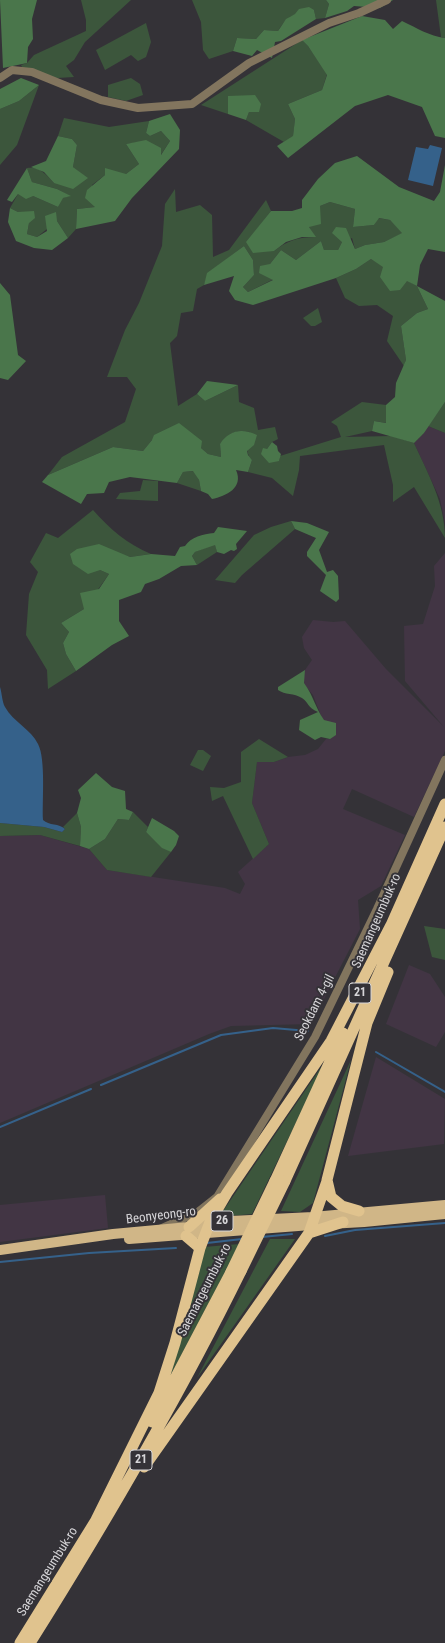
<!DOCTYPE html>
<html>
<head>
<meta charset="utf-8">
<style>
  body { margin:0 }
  canvas { display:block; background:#343237 }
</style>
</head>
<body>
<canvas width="445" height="1643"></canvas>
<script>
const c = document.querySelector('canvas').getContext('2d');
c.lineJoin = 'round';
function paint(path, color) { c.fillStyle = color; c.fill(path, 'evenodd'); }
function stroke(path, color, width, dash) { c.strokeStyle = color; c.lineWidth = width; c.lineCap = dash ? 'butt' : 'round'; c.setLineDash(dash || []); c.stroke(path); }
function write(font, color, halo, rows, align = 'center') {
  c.font = font + ' "Roboto Condensed",sans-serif'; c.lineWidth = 4; c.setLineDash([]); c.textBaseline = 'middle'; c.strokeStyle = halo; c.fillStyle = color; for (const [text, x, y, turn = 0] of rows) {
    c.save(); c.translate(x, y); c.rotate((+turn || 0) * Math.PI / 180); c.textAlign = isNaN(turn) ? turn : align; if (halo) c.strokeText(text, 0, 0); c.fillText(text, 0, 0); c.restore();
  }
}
const industrial = new Path2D(`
  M428,426l17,7v90l-5,-24 -26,-56 10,-10z
  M445,553v198l-31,66 -62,-28 -9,20 62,26 -24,51 -23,14 2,29 -49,95 -80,2 -22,8 -209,89v-287l40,-1 49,14 18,21 118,18 15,6 5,-10 -7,-12 31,-28 -17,-41 5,-41h17l14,-5 17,-2 13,-6 8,-10h4l-17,-44 -10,-12 2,-13 7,-10 -8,-12 -2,-11 11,-17 20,2 12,-1 41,48 58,58 -39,-46 -1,-55 19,-2 12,-38 -1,-20z
  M409,965l21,9 15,23v35l-9,15 -50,-23z
  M376,1057l69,42 -1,45 -96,12z
  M105,1195l3,33 -108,14v-37z`);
const green = new Path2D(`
  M81,0h50l-46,42 -11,18 -8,6 8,11 -17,1 -34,-9 -2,-4 6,-2 7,-8 52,-24v-11z
  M192,0h134l3,4 -4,14 -9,1 -2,-9c-20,5 -25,3 -36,21l-14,-1 -8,9 -19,-1 -4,13 -24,8 -6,-9 -2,-28z
  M436,0h9v38l-4,-1z
  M146,23l5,19 -5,15 -8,4 -7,-6 -26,15 -9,-20z
  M302,40l6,6 19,28 -5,16 -34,14 7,15 -2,18 -9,5 -38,-22 3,-8 -21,-16v18l-27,-9z
  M131,78l9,6 3,11 -17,6 -18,-4v-12z
  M39,85l-22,60 -17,20v-56l19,-8z
  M64,118l45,9 40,-6 -3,12 4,3 11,-5 9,10 -10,15 -20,-14 -14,2 13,20 -13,10 -21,1 -13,10 3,22 -18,2 -1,20 -8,9 -11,-17 -20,16 -10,-3 2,-11 -11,-11 -8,-4 8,-14 15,2 25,11 4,-9 8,-2 -13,-7 -25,-7 -5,-14c12,-2 19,6 27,15l33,-5 -14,-11 4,-22 -5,-6 -14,-3z
  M175,189l1,23 24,-7 12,10 1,42 16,-7 37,-50 5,11 -24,31 27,9c13,-10 24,-14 41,-14l-6,-10 11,-21 10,-4 25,7 -2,18 21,-2 4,-7 12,2 13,13 -19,9 -19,3 -10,4 -3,-11 -10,4 -4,8h-14l-3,-9 -25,19 -15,-10 -11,14 4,15 -26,13 -5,-5 11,-12 -1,-15 -9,-14 -36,27 -4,12 -7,4 -4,22 -12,2 -4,23 -7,7 8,63 19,-12 8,7 33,-16 1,17 15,6 4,22 17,-3 3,12 -6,3 -5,7 12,12 1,-5 61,-19 -4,-11 -6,-4 31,-20 24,3 1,18 -13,-2 -2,10 -27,6 47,-1 22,7c14,31 31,60 31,95l-31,-51 -21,15v-17l-9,-40 -84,11 -1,14 -6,26 -21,-18 -24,-6 4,-12c-8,-8 -4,-18 -2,-28 -16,-1 -19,-1 -30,12l1,13 -13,-3 -7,-6 -49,-8 -9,11 -30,-4 -65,28 14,-18 63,-35 11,-33 -9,-12h-20l18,-47 14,-27 23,-57 3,-42z
  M371,259l46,27 11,23 -11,4 -16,13 5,34 -2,6 -17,-25 6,-25 -16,-11 -18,1 -14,-8 -9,-20 20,-9z
  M318,308l4,14 -7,4h-4l-8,-8z
  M445,402v31l-17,-7z
  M194,471l5,9 2,11 -24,-8 6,-11z
  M143,480l15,1v20l-42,-2 4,-6 20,-2z
  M93,510c17,19 34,34 58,44l-21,3 -11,-3 -19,16 9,4 -25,35 -23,14 8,9 -6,11 3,11 10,17 -28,18 -1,-19 -21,-35 3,-41 9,-22 -8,-10 16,-29 12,5z
  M291,521l4,8 -53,46 -7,8 -20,-3 39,-45 17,-8z
  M215,544l2,8 -20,13 -5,-9 3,-4z
  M259,739l29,18 -14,5h-17l-5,41 17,41 -16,15 -30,-63 -11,5 -2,-14 14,1 17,-6v-30z
  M198,750h5l8,6 -8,15 -13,-6z
  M133,812l15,15 -2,5 16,15 9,5 -20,25 -44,-7 -18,-21 16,-10 13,-20 11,1z
  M77,813l4,14 -1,19 -40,-11 -40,1v-13l44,4 18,5 3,-3 -2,-2z
  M424,926l21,3v31l-13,-3z
  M326,1060l-74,154 -33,3z
  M351,1060l-38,143 -13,9 -19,-1z
  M270,1239h25l-98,139z
  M240,1244l-72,136 36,-133z`);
const forest = new Path2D(`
  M0,0h37l-5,19 1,20 -5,8 -1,16 -24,5z
  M326,0h67l-13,8 -26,-2 -7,5 -22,7 4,-14z
  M309,7l5,3 2,9 -35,22 -6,1 -3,16 -15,-8 -5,6 -19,-5 4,-13 19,1 8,-9 14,1 8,-12 9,-5 4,-5z
  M362,16l23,4 8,9 9,-8c15,7 27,15 43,17v100l-10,-2 -13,-29 -34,-12 -33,11 -67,52 -11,-12 16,-10 2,-17 -7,-15 34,-14 5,-15 -19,-29 -6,-6z
  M21,78l18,7 -20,16 -19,8v-20z
  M255,95l6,9 -2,8h-10l-3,8 -18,-6v-18z
  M170,114l10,16 -1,19 -47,49 -17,23 -39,8 1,-20 18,-2 -10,-9 2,-8 18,-15v-7l21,6 13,-10 -13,-20 20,-4 15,8v7l9,-14 -9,-10 -11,5 -4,-3 3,-12z
  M58,136l14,3 5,6 -4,22 15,11 -15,11 -19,-6 -10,-11 -13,-5 15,-6z
  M357,156l42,31 35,14 6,-9 5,-27v87l-17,-3 -8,16 -3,21 28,15v101l-21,31 -10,10 -42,-12 2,-10 12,2v-18l9,-8 1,-14 10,-23 -5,-34 16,-13 11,-4 -11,-23 -10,-5 -7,9 -10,1 -10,-14 3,-10 -12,-8 -15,10 -20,9 -83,27 -18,-5 -6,-9 5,-15 -30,9 3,-12 37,-27 9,14 1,15 -11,12 5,5 25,-12 -14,-7 1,-7 10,-2 11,-14 15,10 25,-19 3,9h14l4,-8 -10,-9 4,-6 10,1 9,21 10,-4 19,-3 18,-9 -12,-13 -11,-2 -5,7 -21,2 2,-18 -25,-7 -10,4 1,18 -12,3 7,10h-14l-16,5 -12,9 -21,2 -7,-11 25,-31h21l10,-3v-8l16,-21 17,-16z
  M27,168l5,14 25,7 14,7 -8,2 -5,9 -25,-11 -7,3 -8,-5 -6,8 -5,-2z
  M10,208l8,4 16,-1 1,7 -6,5 -2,11 10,3 10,-6 -2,-15 11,-4 1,9 11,17 -16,12 -18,-2 -18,-7 -8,-19z
  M0,283l10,12 8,60 8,6 -18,19 -8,-2z
  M207,381l31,4 -33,16 -8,-7z
  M179,423l23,18 -1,7 7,6 13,3 -1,-13c9,-14 22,-16 37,-9l-3,10 -7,6 1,4 4,5 -4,12 -12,-2c8,18 -10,26 -24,29l-4,-5 -7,-3 -2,-11 -6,-9 -10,1 -6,11 -47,-6 -21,5 -5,11 -17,1 -6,10 -39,-22 6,-7 65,-28 30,4 9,-11 2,-5z
  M272,442l5,4 1,5 3,3 -2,7 -10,2 -8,-9 2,-6 4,1z
  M291,521l16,2 22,9 -10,18 8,22 6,-2 5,6 1,23 -3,3 -16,-11 6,-16 -19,-19v-4l9,-14 -21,-9z
  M218,527l29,4 -11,13 1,5 -3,2 -3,-1 -7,4 -7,-2 -2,-7 -20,7 -3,4 5,9 -16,1 -22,13 -14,5 -4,8 -22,8v21l10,15 -17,9 -36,26 -10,-17 -3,-11 6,-11 -8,-9 23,-14 -4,-16 19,-4 10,-15 -9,-4 -12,4 -15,-10 -3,-10 7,-5 22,-5 31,13 21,-3 24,2 5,-9 5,-1c6,-9 18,-12 29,-13z
  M305,670l-1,13c10,14 11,24 20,37l12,3v12l-6,4 -9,-2 -6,3 -16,-10 1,-10 18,-8c-11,-5 -9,-9 -16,-14 -8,-5 -17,-3 -24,-8v-3z
  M96,773l16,14 13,4 1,18 7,3 -4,8 -11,-1 -13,20 -16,10 -9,-3 1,-19 -4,-14 4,-15 -3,-8z
  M152,818l22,13 5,5 -3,9 -5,7 -9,-4 -16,-16z`);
const water = new Path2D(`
  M430,145l12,3 -9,38 -25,-6 8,-33 12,2z
  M0,687c2,6 2,15 5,20 8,15 26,22 33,37 8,15 4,58 5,76 6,6 16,3 22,9l-3,3 -18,-5 -44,-4z`);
const stream = new Path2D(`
  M376,1052l69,40
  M101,1085l120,-50 52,-7 35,3
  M0,1127l91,-38
  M325,1236l30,-6 90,-7
  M262,1237l30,-3
  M207,1243l35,-4
  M0,1262l89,-9 87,-5`);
const tertiary = new Path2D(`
  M0,78l12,-8 20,2 69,28 37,8 54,-4 57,-41 80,-40 30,-10 28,-13
  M160,1229l38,-17 19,-15 98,-160 62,-128 68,-149`);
const primary = new Path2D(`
  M129,1239l182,-14 53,-3 81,-8
  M0,1250l113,-16 76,-7 21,-5 103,-5 132,-12`);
const trunk = new Path2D(`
  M388,932l57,-128
  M275,1181l68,-148
  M285,1181l160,-354
  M359,1211l-17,-5 -11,-9 -4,-17 40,-157 21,-51
  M189,1227l31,-28
  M309,1233l18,-52
  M186,1236l14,12
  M152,1422l79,-150
  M144,1467l165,-234 34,-11
  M95,1522l64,-129 16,-50 25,-95 10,-26 17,-29 104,-152 60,-116
  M20,1643l78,-126
  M30,1643c76,-121 148,-244 211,-372`);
const trunkBridge = new Path2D(`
  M241,1271l44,-90
  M231,1272l44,-91`);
const shields = [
  [360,993,22],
  [222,1221,22],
  [141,1460,22]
];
const shieldNames = [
  ["21",360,993],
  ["26",222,1221],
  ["21",141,1460]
];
const streetNames = [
  ["Saemangeumbuk-ro",377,921,-66],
  ["Seokdam 4-gil",315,1008,-63],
  ["Beonyeong-ro",161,1216,-7],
  ["Saemangeumbuk-ro",205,1290,-63],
  ["Saemangeumbuk-ro",48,1572,-58]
];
paint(industrial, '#423544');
paint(green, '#3c563c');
paint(forest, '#4a764b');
paint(water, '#35618a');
stroke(stream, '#35618a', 2);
stroke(tertiary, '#82755e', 8);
stroke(primary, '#d0b687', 10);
stroke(trunk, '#e0c38e', 11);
stroke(trunkBridge, '#e0c38e', 11);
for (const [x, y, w] of shields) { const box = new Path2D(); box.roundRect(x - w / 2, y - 10, w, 20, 3); c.fillStyle = '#343237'; c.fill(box); stroke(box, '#d6d5d8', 1); }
write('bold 12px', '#d6d5d8', null, shieldNames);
write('13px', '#d6d5d8', '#343237', streetNames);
</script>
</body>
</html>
